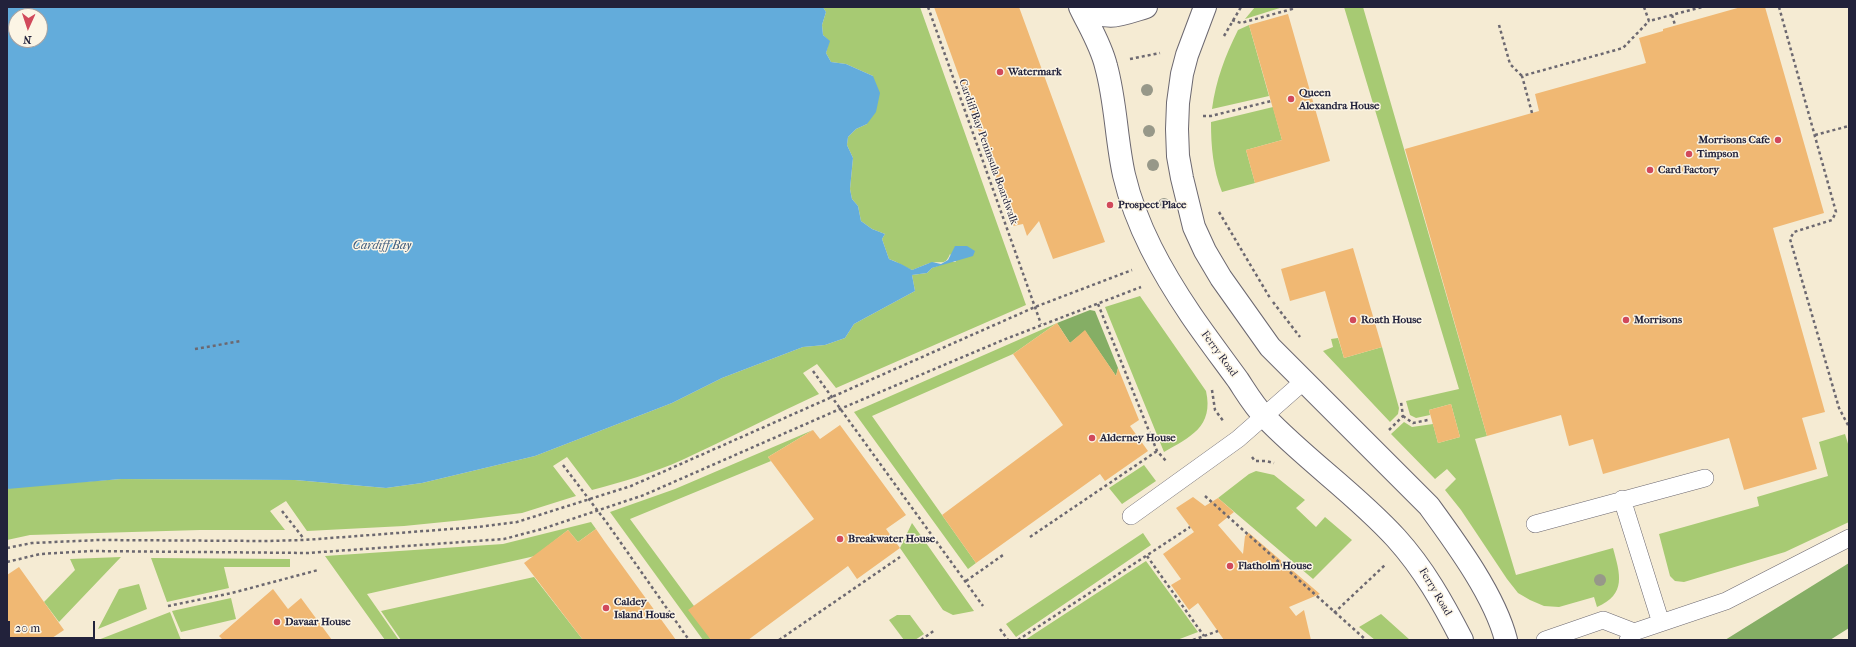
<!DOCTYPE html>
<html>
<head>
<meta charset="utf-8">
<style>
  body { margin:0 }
  #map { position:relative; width:1856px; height:647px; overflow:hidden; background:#f5ebd3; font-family:"IM FELL French Canon",serif }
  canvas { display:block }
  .frame { position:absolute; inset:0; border:8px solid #22223b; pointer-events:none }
  .north { position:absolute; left:8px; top:8px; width:40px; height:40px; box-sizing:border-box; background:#fcf5e5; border:1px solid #a5a1a1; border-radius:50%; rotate:183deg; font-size:11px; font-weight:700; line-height:16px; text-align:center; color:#22223b }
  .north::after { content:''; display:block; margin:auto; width:14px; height:18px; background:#d1495b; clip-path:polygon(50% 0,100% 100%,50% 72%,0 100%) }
  .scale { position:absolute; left:8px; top:621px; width:87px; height:18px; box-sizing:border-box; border:2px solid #22223b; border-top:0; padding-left:5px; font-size:12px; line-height:14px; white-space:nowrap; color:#22223b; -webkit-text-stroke:3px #fcf5e5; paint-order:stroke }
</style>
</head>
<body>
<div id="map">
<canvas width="1856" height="647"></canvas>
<div class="frame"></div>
<div class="north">N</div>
<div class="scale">20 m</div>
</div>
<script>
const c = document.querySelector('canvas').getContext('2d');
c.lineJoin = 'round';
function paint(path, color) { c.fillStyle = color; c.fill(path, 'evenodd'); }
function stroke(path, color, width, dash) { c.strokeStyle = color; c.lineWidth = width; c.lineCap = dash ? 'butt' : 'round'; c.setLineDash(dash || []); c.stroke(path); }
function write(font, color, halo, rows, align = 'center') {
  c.font = font + ' "IM FELL French Canon",serif'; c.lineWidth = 3; c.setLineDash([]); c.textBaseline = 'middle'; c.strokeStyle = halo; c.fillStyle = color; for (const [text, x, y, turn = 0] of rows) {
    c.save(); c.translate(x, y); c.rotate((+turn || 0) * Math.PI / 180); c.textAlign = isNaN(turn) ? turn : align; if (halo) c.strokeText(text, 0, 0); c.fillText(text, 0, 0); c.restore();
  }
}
const green = new Path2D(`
  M823,7h97l106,298 -190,83 -19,-24 -14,9 16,21c-46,21 -91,45 -137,66 -29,13 -60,22 -90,30l-25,-33 -14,9 23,30 -54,17 -58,7 -60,6 -97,5 -21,-30 -16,10 15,19h-85l-170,5 -23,5v-51l5,-2 109,-8 174,1 91,8 36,-5 113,-27 137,-53 50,-25 81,-31 22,-2 20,-7 9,-14 61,-33 -3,-16 15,-2 5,-5 17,-6h7l-6,-8c-5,13 -9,6 -19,9 -6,1 -13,5 -19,7 -8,-3 -14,-8 -23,-11l-7,-20 3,-5 -13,-5 -11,-8 -3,-15 -6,-7 -2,-10 3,-31 -6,-13 1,-8 8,-8 11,-5 6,-48 -27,-12 -15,-2 -5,-9 3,-12 -6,-6 -1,-10 4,-13z
  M1255,7h28l-38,12z
  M1344,7h19l124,429 -12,3 41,136 97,-27c7,26 14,46 -16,59l-3,-10 -35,10 -15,-1 -14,-6 -12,-7 -11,-14 -46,-69 -16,-20 11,-11 -9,-10 -12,10 -44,-45 13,-12 8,5 21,-3 5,19 22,-6 -9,-33 -22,6 1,5 -14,3 -6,-3 -4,-14 53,-12z
  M1249,25l20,71 -57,13c4,-29 13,-53 26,-79z
  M1273,107l9,33 -36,10 9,33 -33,9c-9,-23 -11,-45 -11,-70z
  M1140,296l66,95c8,36 -16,46 -42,61l-59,-145z
  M1057,323l-44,31 -141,62 104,147 -8,6 -114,-157z
  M1338,338l6,20 38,-11 17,61 -1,6 -8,8 -67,-71 10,-4 -2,-8z
  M813,430l-45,27 3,4 -141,58 64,87 17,34h-8l-93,-128 65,-23z
  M1845,434l4,13v75l-64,30 -101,30 -9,-1 -5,-5 -11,-42 100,-28 -2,-9 71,-21 -9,-34z
  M1144,465l12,16 -34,23 -13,-16z
  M1256,471l18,4 31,25 -9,8 20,19 9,-10 27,23 -39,39 -95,-81 31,-24z
  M591,522l5,7 -18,13 -10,-12 -33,26 -168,38 32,46h-14l-60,-84 178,-12z
  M912,523l62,88 -21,4 -10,-5 -43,-62z
  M1143,533l8,12 -135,92 -10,-13z
  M121,557l-62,65 -15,-20 31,-32 -5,-11z
  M151,558l139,1v8h-66l5,21 -62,14z
  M1146,561l52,71 -21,8h-152z
  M534,577l49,63h-182l-20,-29z
  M139,584l8,25 -49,20 21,-40z
  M231,598l5,21 -55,13 -9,-21z
  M170,612l11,28h-83z
  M1381,614l29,26h-35l-16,-13z
  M897,615h13l14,19 -9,6h-11l-15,-20z`);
const forest = new Path2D(`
  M1090,310l5,1 23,57 -2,8 -31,-45 -15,12 -13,-20z
  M1849,563v65l-19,12h-105z`);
const water = new Path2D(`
  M7,7h816l3,5 -4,13 1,10 7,6 -4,12 5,9 15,2 27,12 7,17 -4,19 -9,12 -11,5 -8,8 -1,8 6,13 -3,31 2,10 6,7 3,15 11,8 13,5 -3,5 7,20 12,5 11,6 20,-8 9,2 7,-4 7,-14h12l8,5 -2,5 -41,12 -5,5 -15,2 3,16 -61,33 -9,14 -20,7 -22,2 -81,31 -50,25 -137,53 -113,27 -36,5 -91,-8 -174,-1 -114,10zM16,16h24v24h-24z`);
const building = new Path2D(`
  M934,7h85l86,235 -52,17 -14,-38 -12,15 -4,-12 -10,2z
  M1741,7h24l59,206 -51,15 52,184 -23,6 15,51 -73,21 -15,-52 -126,36 -10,-35 -24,7 -8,-31 -74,21 -82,-287 134,-38 -4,-17 111,-31 -7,-25 24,-7v-2z
  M1288,14l42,147 -75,22 -9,-33 36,-10 -33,-115z
  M1353,248l29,99 -38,11 -19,-67 -35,10 -9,-32z
  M1057,323l13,20 15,-13 31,46 2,-8 21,52 -9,6 18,25 -43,30 -5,-7 -124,89 -34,-48 121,-90 -50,-71z
  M1451,404l9,33 -22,6 -9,-33z
  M840,425l66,90 -20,14 14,19 -43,31 -9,-13 -100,74h-37l-23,-30 126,-91 -46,-62 45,-27 7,9z
  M1193,497l12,9 13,-8 16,14 -16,13 25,29 2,-18 4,-3 71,61 -31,13 7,9 8,-6 7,30h-87l-26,-37 -9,7 -18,-25 10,-6 -18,-25 31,-22 -18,-24z
  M596,529l9,13 71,98h-93l-59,-77 44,-33 10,12z
  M19,567l45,63 -15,10h-42v-65z
  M273,589l15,20 13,-11 31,42h-109l-4,-4z`);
const path = new Path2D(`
  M928,7l113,317
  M1644,7l5,14 53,-14
  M1779,7l57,205 -4,8 -38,12 -4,7 49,169 10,19
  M1672,15l3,10
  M1232,20l9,3 51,-14 -1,-2
  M1499,25l11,39 12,12
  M1224,36l17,-29
  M1130,59l30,-6
  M1532,113l-10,-37 101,-28 26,-27
  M1203,116h8l60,-15
  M1815,135l34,-9
  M1219,212l51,86
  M1273,302l27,35
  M1098,304l59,147 10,11
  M195,349l46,-8
  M813,371l170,235
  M1212,390l3,20 9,12
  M1403,416l10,7 15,-3
  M1389,430l14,-14 -2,-14
  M1252,457l3,4h11l8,2
  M563,465l44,58 82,117
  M1205,496l161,144
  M282,511l22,28
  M1030,537l127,-86
  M7,548l25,-5 67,-3 167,1 38,-1 174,-13 39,-5 114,-36 404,-179 97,-37
  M1147,556l57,80
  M7,562l33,-8 51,-3 217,2 196,-14 38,-10 102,-34 196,-86 163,-69 138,-53
  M966,581l37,-26
  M168,606l64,-13 86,-23
  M1334,613l51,-48
  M1000,629l8,11
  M779,640l121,-83
  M921,640l14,-10
  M1018,640l172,-113
  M1193,640l25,-9`);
const service = new Path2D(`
  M1622,499l39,124
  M1131,516l107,-77 66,-58
  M1535,524l170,-46
  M1545,640l58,-20 31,12
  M1628,640l6,-8 92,-31 123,-63`);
const minor = new Path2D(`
  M1080,7c9,19 21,38 26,59 10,36 10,73 18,109 12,51 38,97 67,140 15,22 31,43 47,65 8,12 16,26 27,37 41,43 91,77 131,121 28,31 47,65 66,102
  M1081,7c29,14 36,9 65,0
  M1205,7l-18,48 -5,19 -4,29 -1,26 1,27 4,22 12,49 11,24 16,27 49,69 159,159c27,37 66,90 77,134`);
const trees = [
  [1147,90],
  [1149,131],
  [1153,165],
  [1164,204],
  [1600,580]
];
const markers = [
  [1000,72,4,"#d1495b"],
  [1291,99,4,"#d1495b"],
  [1778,140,4,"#d1495b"],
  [1689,154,4,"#d1495b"],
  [1650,170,4,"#d1495b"],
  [1110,205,4,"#d1495b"],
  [1353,320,4,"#d1495b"],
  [1626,320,4,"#d1495b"],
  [1092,438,4,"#d1495b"],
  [840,539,4,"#d1495b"],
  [1230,566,4,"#d1495b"],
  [606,608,4,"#d1495b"],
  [277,622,4,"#d1495b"]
];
const poiNames = [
  ["Watermark",1008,72],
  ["Queen",1299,93],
  ["Alexandra House",1299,106],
  ["Morrisons Cafe",1770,140,"right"],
  ["Timpson",1697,154],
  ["Card Factory",1658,170],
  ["Prospect Place",1118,205],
  ["Roath House",1361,320],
  ["Morrisons",1634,320],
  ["Alderney House",1100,438],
  ["Breakwater House",848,539],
  ["Flatholm House",1238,566],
  ["Caldey",614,602],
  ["Island House",614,615],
  ["Davaar House",285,622]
];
const streetNames = [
  ["Cardiff Bay Peninsula Boardwalk",988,152,70],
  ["Ferry Road",1219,354,54],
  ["Ferry Road",1435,592,59]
];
const waterNames = [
  ["Cardiff Bay",382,246]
];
paint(green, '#a7ca73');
paint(forest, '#85ae65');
paint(water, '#63acdb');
paint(building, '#f0b873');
stroke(service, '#6c6870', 18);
stroke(minor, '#6c6870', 24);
stroke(path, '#6c6870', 2.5, [3, 3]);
stroke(service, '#fff', 17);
stroke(minor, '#fff', 22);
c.fillStyle = '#979889';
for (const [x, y] of trees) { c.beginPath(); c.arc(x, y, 6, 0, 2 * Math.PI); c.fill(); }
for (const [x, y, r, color] of markers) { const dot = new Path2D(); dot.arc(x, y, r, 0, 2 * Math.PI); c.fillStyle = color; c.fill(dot); stroke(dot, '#fcf5e5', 1.5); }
write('bold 11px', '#22223b', '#fcf5e5', poiNames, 'left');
write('11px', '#22223b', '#fcf5e5', streetNames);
write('italic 12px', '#3c597b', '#fcf5e5', waterNames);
</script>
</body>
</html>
